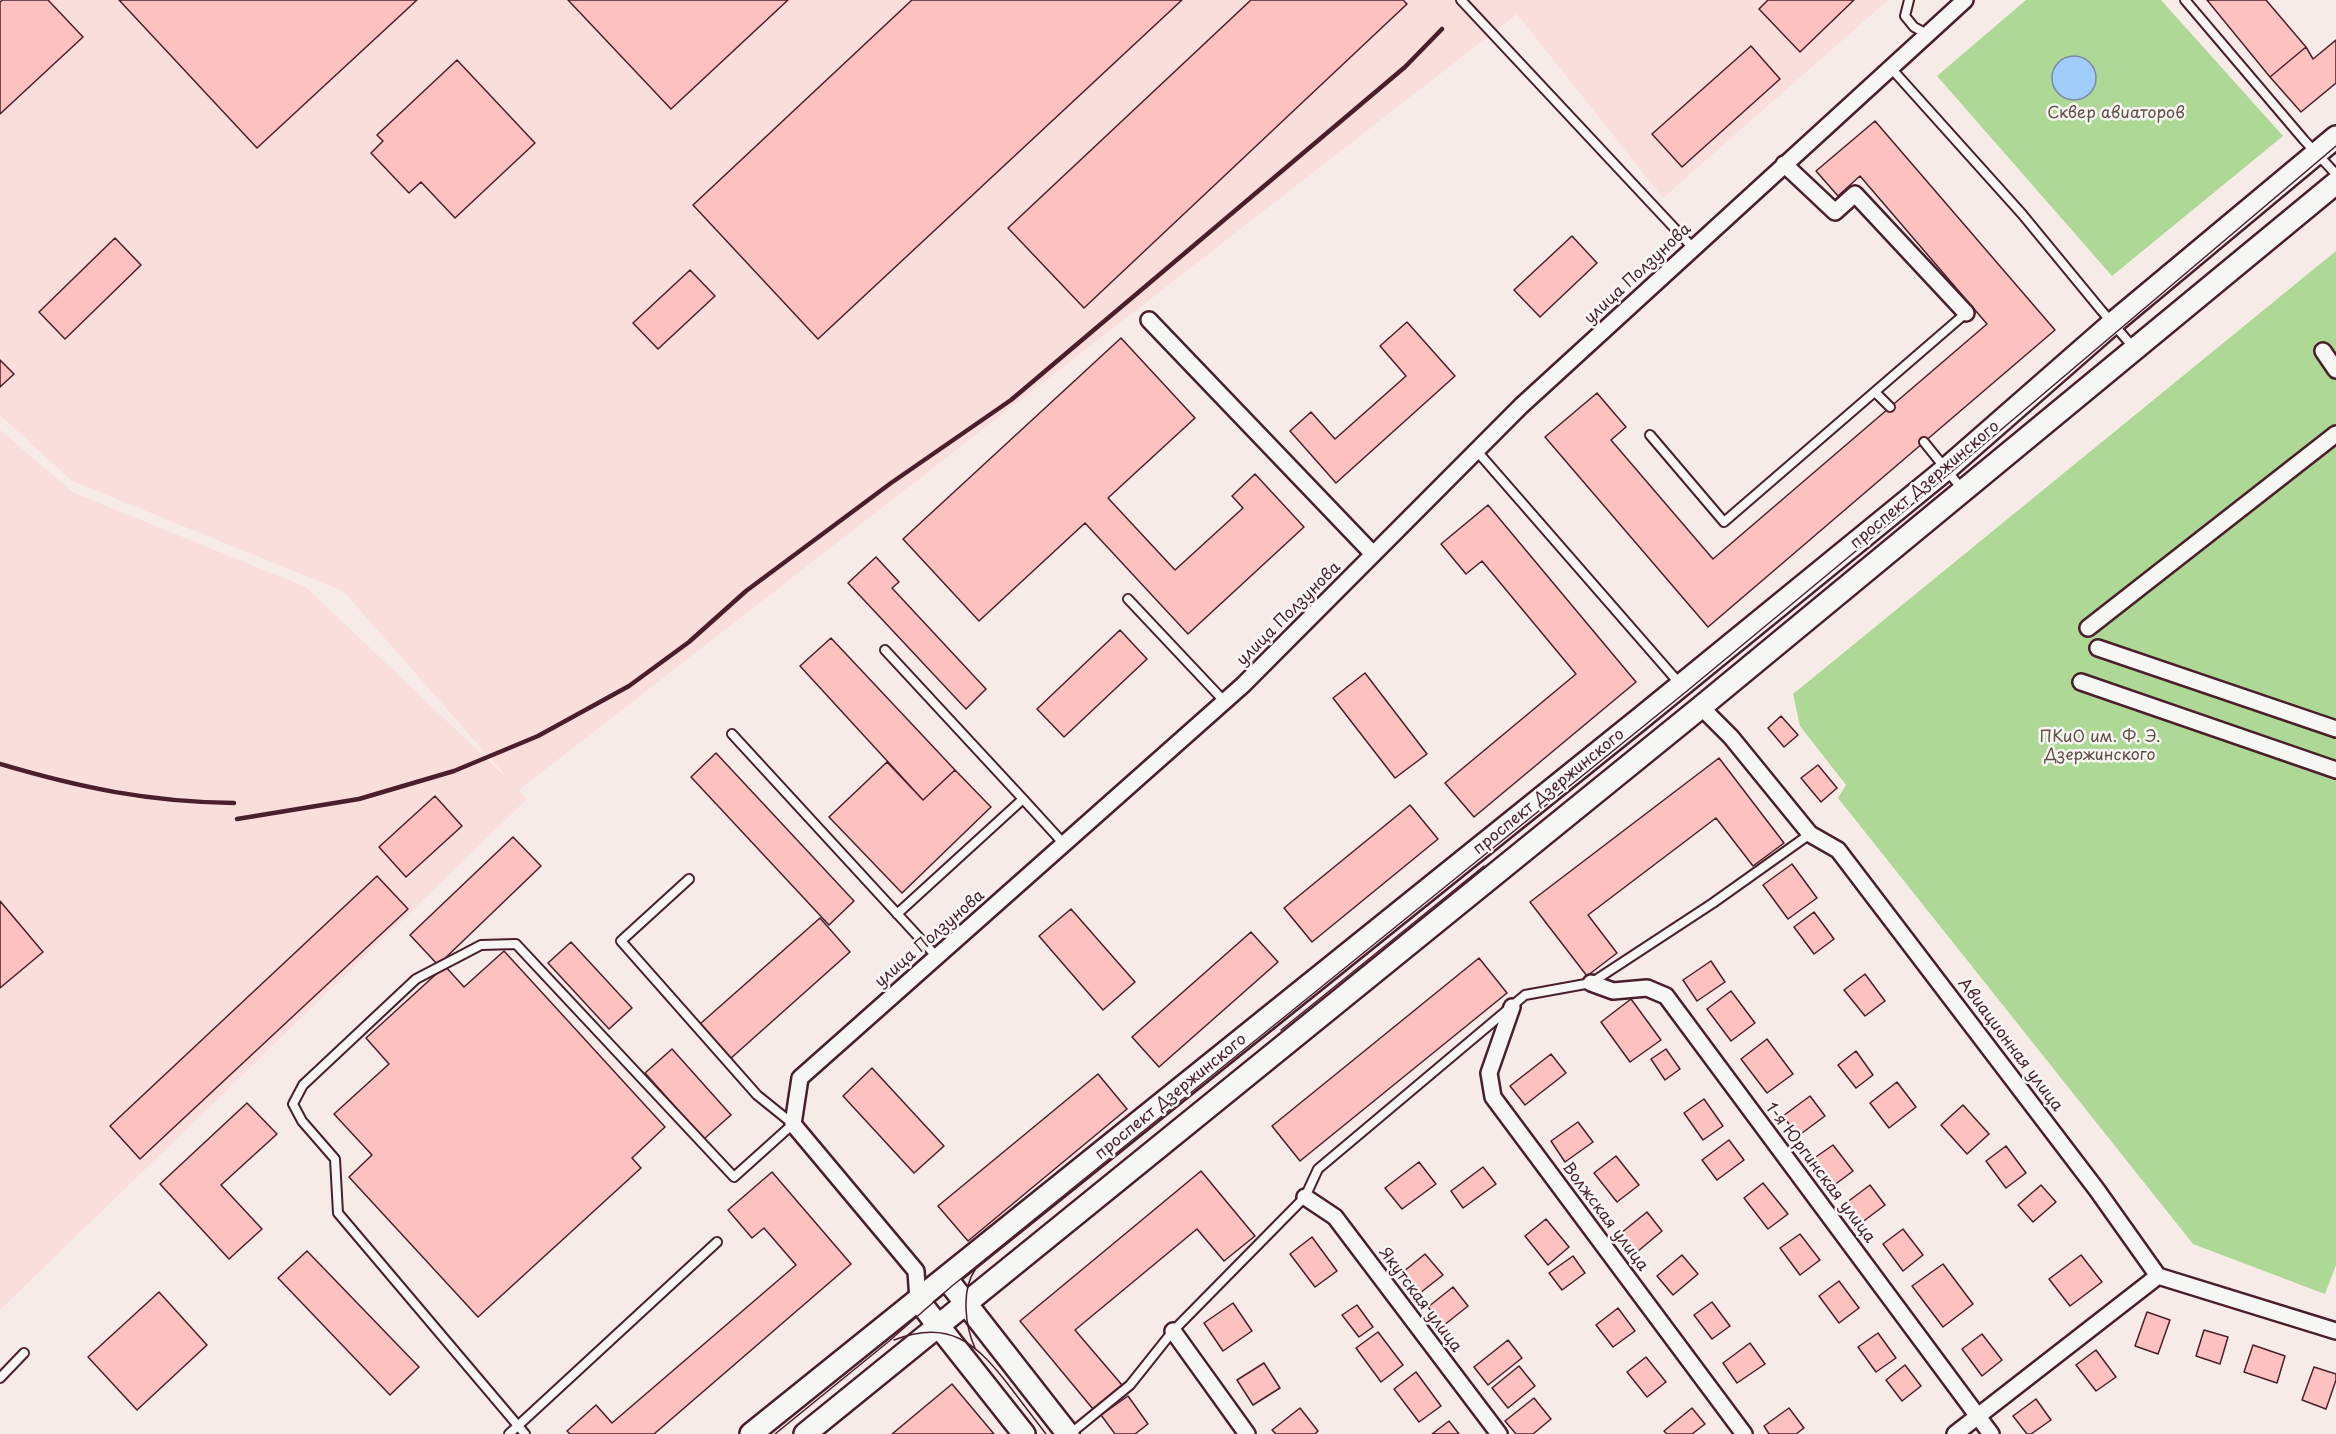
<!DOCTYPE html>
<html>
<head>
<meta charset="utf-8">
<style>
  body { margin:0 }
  canvas { display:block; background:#f7ebe8 }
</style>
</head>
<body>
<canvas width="2336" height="1434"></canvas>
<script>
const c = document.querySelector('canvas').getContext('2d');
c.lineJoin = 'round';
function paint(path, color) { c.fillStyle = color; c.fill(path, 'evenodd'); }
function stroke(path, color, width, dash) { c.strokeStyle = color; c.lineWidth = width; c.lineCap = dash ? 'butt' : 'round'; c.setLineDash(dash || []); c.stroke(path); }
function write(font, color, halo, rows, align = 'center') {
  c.font = font + ' "Playpen Sans",sans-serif'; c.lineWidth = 5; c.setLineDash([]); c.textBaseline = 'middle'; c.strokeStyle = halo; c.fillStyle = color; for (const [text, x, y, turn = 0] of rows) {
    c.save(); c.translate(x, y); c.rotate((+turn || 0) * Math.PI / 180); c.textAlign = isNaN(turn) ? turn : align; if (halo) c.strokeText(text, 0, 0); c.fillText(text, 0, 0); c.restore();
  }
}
const built = new Path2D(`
  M0,0h1888l-225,198 -146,-184 -998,776 8,9 -527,511v-880l74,63 232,94 206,196 -169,-192 -271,-110 -72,-66z`);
const green = new Path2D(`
  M2026,0h135l122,136 -171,140 -175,-200z
  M2336,251v1014l-11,29 -132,-50 -355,-446 8,-13 -46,-59 -7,-32z`);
const water = new Path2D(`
  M2052 78a22 22 0 1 1 44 0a22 22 0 1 1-44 0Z`);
const building = new Path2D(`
  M3,0h45l35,37 -83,77v-112z
  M119,0h298l-160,148z
  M568,0h220l-117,109z
  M912,0h270l-364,339 -125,-134z
  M1251,0h152l4,4 -323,304 -76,-80z
  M1768,0h86l-54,52 -41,-43z
  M2207,0h59l40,47 -36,30z
  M2336,40v43l-35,29 -31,-35 36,-30 7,12z
  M1751,46l29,33 -98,88 -30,-33z
  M457,60l78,83 -80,75 -34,-36 -12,11 -38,-40 12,-12 -6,-6z
  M1875,121l180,209 -347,297 -163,-190 52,-44 29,34 -15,13 102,119 274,-235 -127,-148 -22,20 -22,-25z
  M1572,236l25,27 -57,54 -26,-27z
  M115,238l26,27 -76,74 -26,-27z
  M690,270l25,26 -57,53 -25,-26z
  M1407,322l48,54 -119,107 -46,-52 21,-19 24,27 71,-63 -26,-30z
  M1121,338l74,80 -87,80 67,72 68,-62 -11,-12 23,-22 49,53 -116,107 -103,-111 -106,98 -76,-82z
  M0,360l14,14 -14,13z
  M1488,505l148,177 -162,135 -29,-34 131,-109 -94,-113 -16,13 -25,-30z
  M876,557l23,25 -7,6 94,101 -20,20 -118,-126z
  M1120,630l27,29 -83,78 -27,-28z
  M831,638l124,132 -32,30 -123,-134z
  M1365,673l62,81 -32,24 -62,-80z
  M1781,716l17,19 -14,12 -16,-19z
  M716,753l138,148 -25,24 -138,-148z
  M1719,758l65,85 -31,23 -37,-48 -128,97 29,38 -30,23 -57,-74z
  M887,762l36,38 32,-30 36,37 -89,86 -73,-76z
  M1818,765l19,23 -16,14 -20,-24z
  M435,796l27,30 -56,51 -27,-30z
  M1410,805l28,34 -126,103 -28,-34z
  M513,837l28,29 -103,99 -28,-30z
  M1792,864l25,34 -29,21 -25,-34z
  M377,876l31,33 -268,250 -30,-33z
  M0,901l43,51 -43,36z
  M1071,909l64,73 -32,28 -64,-74z
  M1814,912l20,27 -20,15 -20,-27z
  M820,918l30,34 -120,107 -30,-35z
  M1251,932l27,30 -119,105 -27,-30z
  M571,942l61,66 -23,21 -61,-66z
  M504,951l161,176 -33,31 9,10 -163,149 -129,-140 23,-22 -38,-41 55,-50 -23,-26 79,-72 19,21z
  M1479,958l28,35 -207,168 -28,-35z
  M1711,961l14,21 -28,19 -14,-21z
  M1865,974l20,27 -20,15 -21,-26z
  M1731,991l24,32 -24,18 -24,-32z
  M1631,999l30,41 -31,22 -29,-40z
  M1767,1039l26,35 -26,19 -26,-34z
  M672,1049l59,66 -27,24 -59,-66z
  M1666,1049l14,20 -15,11 -14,-21z
  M1856,1051l17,24 -17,13 -18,-23z
  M1551,1054l15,19 -41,32 -15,-19z
  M872,1068l72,78 -30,27 -71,-77z
  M1098,1074l29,35 -159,132 -30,-35z
  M1897,1082l19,25 -27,21 -19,-25z
  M1810,1096l15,20 -27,20 -15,-20z
  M1704,1099l19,27 -20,14 -19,-27z
  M247,1103l30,31 -56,51 41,44 -33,30 -69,-75z
  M1963,1105l26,29 -22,20 -26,-29z
  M1578,1122l15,20 -28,20 -14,-21z
  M1729,1140l15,20 -27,20 -15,-20z
  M1833,1145l20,26 -20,15 -20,-27z
  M2006,1146l20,27 -20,15 -20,-27z
  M1616,1156l23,29 -22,17 -23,-29z
  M1419,1162l17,22 -34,25 -17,-21z
  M1483,1167l13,17 -33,24 -12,-17z
  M1201,1171l54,65 -31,25 -27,-32 -122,101 47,55 -29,24 -73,-88z
  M772,1172l79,92 -197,170h-84l-3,-3 29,-26 16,18 184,-158 -32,-37 -12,10 -24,-28z
  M1763,1183l25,31 -20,15 -24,-31z
  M1870,1185l15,20 -24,18 -15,-20z
  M2041,1185l15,17 -23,20 -15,-17z
  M1647,1212l15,19 -25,21 -16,-19z
  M1546,1219l23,28 -21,18 -23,-29z
  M1903,1229l20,26 -20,16 -20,-27z
  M1800,1234l20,26 -20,15 -20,-27z
  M1312,1237l25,34 -22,16 -25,-33z
  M307,1251l112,116 -29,28 -112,-117z
  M1425,1254l18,21 -23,18 -17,-21z
  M1682,1255l16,19 -25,21 -16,-19z
  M2081,1255l21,27 -32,24 -21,-27z
  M1573,1256l12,17 -23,17 -13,-17z
  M1943,1264l30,40 -30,23 -31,-41z
  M1839,1281l20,27 -20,15 -20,-27z
  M1453,1287l15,19 -25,20 -15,-19z
  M159,1292l48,53 -70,65 -49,-53z
  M1712,1302l18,24 -18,13 -18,-24z
  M1233,1303l19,28 -29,20 -19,-28z
  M1357,1305l16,22 -14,10 -17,-22z
  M1618,1308l17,23 -22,16 -17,-22z
  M2147,1312l23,8 -12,34 -23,-8z
  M2204,1330l24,7 -8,27 -24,-8z
  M1378,1332l25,33 -22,17 -25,-34z
  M1878,1333l18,25 -20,14 -18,-25z
  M1982,1334l20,26 -20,16 -20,-27z
  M1508,1340l14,18 -34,27 -14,-18z
  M1750,1343l15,21 -28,19 -14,-20z
  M2253,1345l32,11 -8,27 -33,-11z
  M2096,1350l20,27 -20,14 -20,-26z
  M1646,1357l20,25 -19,15 -20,-25z
  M1264,1363l16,25 -27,17 -16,-25z
  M1905,1365l16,21 -19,15 -16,-21z
  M1519,1366l16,20 -27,22 -16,-20z
  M2314,1367l22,7v6l-10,29 -24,-9z
  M1416,1372l25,34 -22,16 -25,-33z
  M952,1384l42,50h-102z
  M1128,1396l20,28 -13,10h-20l-14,-19z
  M1534,1398l17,21 -18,15h-17l-11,-13z
  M2036,1399l15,21 -20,14h-4l-14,-18z
  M1300,1408l18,23 -3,3h-39l-4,-4z
  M1692,1408l13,16 -13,10h-25l-3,-3z
  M1789,1408l15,20 -8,6h-27l-5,-8z
  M1449,1421l10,13h-27z`);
const lane = new Path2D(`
  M1461,0l232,248
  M1909,0l-4,16 9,11 13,7
  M2185,0l119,140 32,34
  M1890,67l132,147 79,96 33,38
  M1875,392l15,15
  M1650,435l74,87 242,-209
  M1924,442l38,47
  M1476,450l204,234
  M1128,599l97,103
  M885,650l138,149 -126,115
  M732,734l205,223
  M1023,799l41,45
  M0,1378l24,-25
  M509,1434l208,-192
  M525,1434l-187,-221 -3,-54 -33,-38 -9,-17 10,-19 113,-106 65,-34 35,-1 218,233 59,-53 -36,-29 -136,-154 68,-62
  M1070,1434l60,-49 43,-54 132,-134 13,-28 207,-174 66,-12 122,-80 97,-69`);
const street = new Path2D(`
  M1784,164l51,48 20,-18 111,119
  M1149,320l224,234
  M2323,351l13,19
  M2088,628l248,-194
  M2098,648l238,81
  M2081,682l255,88
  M1701,707l30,30 79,97 28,16 259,340 61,86 178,55
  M1591,983l22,8 34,-3 19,8 325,438
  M1512,1007l-23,66 4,24 251,337
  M1305,1197l30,20 164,217
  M918,1300l-2,-29 -123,-147 7,-46 443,-393 278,-279 444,-406
  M1173,1331l74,103
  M1955,1434l203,-158`);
const secondary = new Path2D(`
  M946,1278l122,156
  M918,1300l106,134
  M751,1434l890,-716 304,-248 168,-147 223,-186
  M805,1434l896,-727 635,-524`);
const tram = new Path2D(`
  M1281,1030l203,-164
  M975,1270c-14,20 -10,56 0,78
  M894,1340c54,-21 81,2 113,43 13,17 26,34 39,51
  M775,1434l113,-92 64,-56 735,-595 263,-218 386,-327`);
const rail = new Path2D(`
  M0,764c81,24 149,38 234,39
  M237,819l122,-20 95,-28 84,-35 91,-50 60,-44 57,-51 145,-108 120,-83 394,-333 37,-38`);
const parkNames = [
  ["Сквер авиаторов",2116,114],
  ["ПКиО им. Ф. Э.",2100,738],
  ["Дзержинского",2100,756]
];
const streetNames = [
  ["улица Ползунова",1638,274,-43],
  ["проспект Дзержинского",1925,485,-40],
  ["улица Ползунова",1289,614,-45],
  ["проспект Дзержинского",1549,792,-39],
  ["улица Ползунова",930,939,-41],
  ["Авиационная улица",2010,1045,53],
  ["проспект Дзержинского",1171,1097,-39],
  ["1-я Юргинская улица",1820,1173,53],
  ["Волжская улица",1605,1217,53],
  ["Якутская улица",1420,1300,53]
];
paint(built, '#f9dedc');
paint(green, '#aed895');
paint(water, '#a0cdfa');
stroke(water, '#7e87a7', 1.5);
paint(building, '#fdc1bf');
stroke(building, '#4a1f2b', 1.5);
stroke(lane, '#4a1f2b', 12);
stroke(street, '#4a1f2b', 20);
stroke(secondary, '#4a1f2b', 26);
stroke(lane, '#f6f6f2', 8);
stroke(street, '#f6f6f2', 15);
stroke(secondary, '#f6f6f2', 21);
stroke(tram, '#4a1f2b', 1.5);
stroke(rail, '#4a1f2b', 4.5);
write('16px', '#634d46', '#f6f6f2', parkNames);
write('16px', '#4a1f2b', '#f6f6f2', streetNames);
</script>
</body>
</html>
